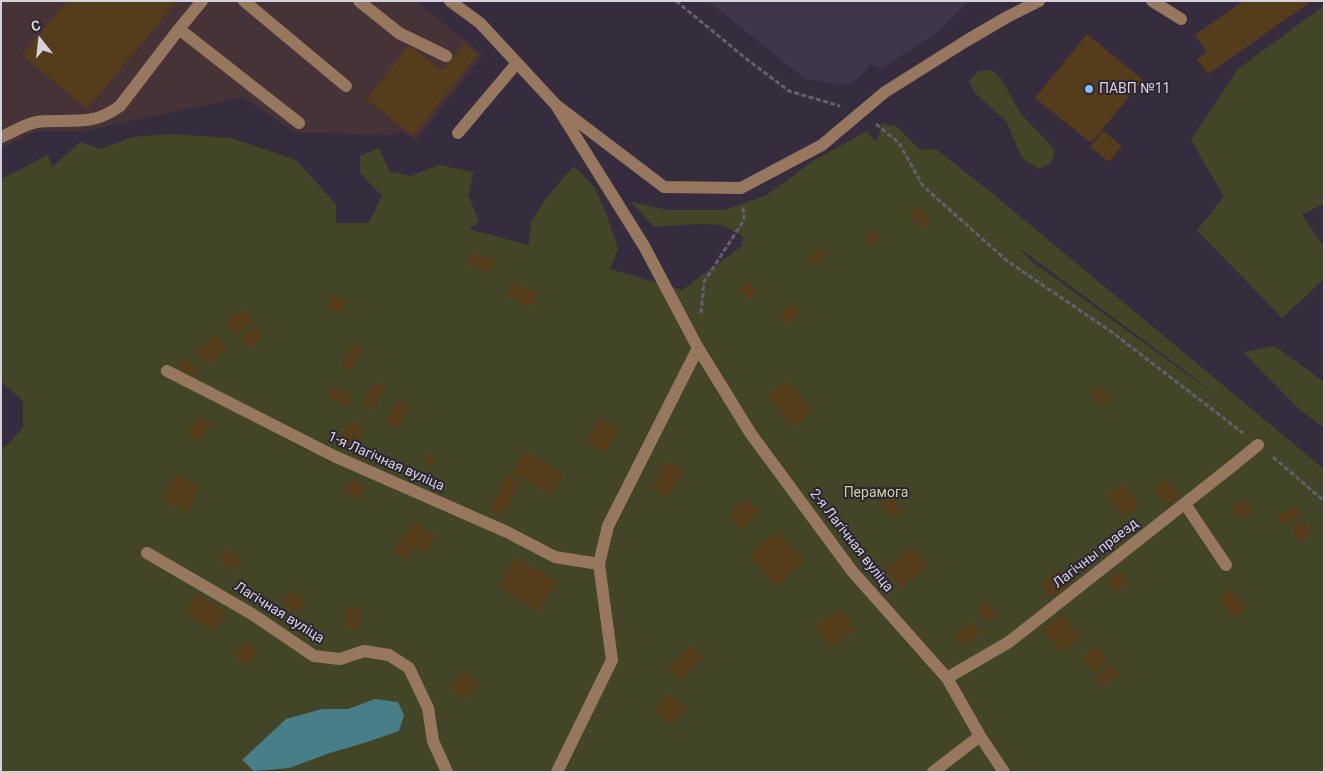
<!DOCTYPE html>
<html>
<head>
<meta charset="utf-8">
<style>
  body { margin:0 }
  #map { position:relative; width:1325px; height:773px; overflow:hidden; background:#352d3e; font-family:Roboto,sans-serif }
  canvas { display:block }
  .frame { position:absolute; inset:0; border:2px solid #d6d2dc; pointer-events:none }
  .north { position:absolute; left:15px; top:15px; width:50px; height:50px; -webkit-text-stroke:4px #2b2433; paint-order:stroke; rotate:344deg; font-size:14px; font-weight:700; line-height:20px; text-align:center; color:#d6d2dc }
  .north::after { content:''; display:block; margin:auto; width:18px; height:22px; background:#d6d2dc; clip-path:polygon(50% 0,100% 100%,50% 72%,0 100%) }
</style>
</head>
<body>
<div id="map">
<canvas width="1325" height="773"></canvas>
<div class="frame"></div>
<div class="north">С</div>
</div>
<script>
const c = document.querySelector('canvas').getContext('2d');
c.lineJoin = 'round';
function paint(path, color) { c.fillStyle = color; c.fill(path, 'evenodd'); }
function stroke(path, color, width, dash) { c.strokeStyle = color; c.lineWidth = width; c.lineCap = dash ? 'butt' : 'round'; c.setLineDash(dash || []); c.stroke(path); }
function write(font, color, halo, rows, align = 'center') {
  c.font = font + ' Roboto,sans-serif'; c.lineWidth = 4; c.setLineDash([]); c.textBaseline = 'middle'; c.strokeStyle = halo; c.fillStyle = color; for (const [text, x, y, turn = 0] of rows) {
    c.save(); c.translate(x, y); c.rotate((+turn || 0) * Math.PI / 180); c.textAlign = isNaN(turn) ? turn : align; if (halo) c.strokeText(text, 0, 0); c.fillText(text, 0, 0); c.restore();
  }
}
const commercial = new Path2D(`
  M1,1h415l67,54 -67,85 -14,-9 -13,4 -95,-3 -51,-35 -158,34h-49l-35,17z`);
const built = new Path2D(`
  M708,1h261l-30,30 -57,37 -12,-4 -7,10 -14,11 -44,-6z`);
const green = new Path2D(`
  M1322,7h2v197l-22,10 22,33v32l-42,39 -85,-88 27,-33 -33,-57 47,-71z
  M991,70l10,8 19,35 35,37 -4,13 -12,6 -17,-11 -16,-37 -31,-28 -6,-12 9,-10z
  M882,124l14,2 24,24 16,-1 57,45 331,275v303h-1323v-320l22,-25v-26l-22,-19v-203l47,-24 4,12 28,-25 21,7 32,-12 37,-3 62,4 64,22 40,44v19h33l13,-27 -22,-23v-17l19,-8 11,24 21,4 28,-11 35,7 -6,22 11,28 -10,7 60,16 2,-23 15,-24 28,-32 21,22 11,25 12,36 -8,20 72,21 60,-44 1,-10 -22,-11 -23,-1 -44,3 -23,-25 36,8h57l41,-14 48,-35 54,-30 9,11zM1018,247l178,132 17,14 -182,-132z
  M1275,346l49,36v46l-25,-19 -56,-57z`);
const water = new Path2D(`
  M375,699l23,3 6,13 -5,16 -32,11 -37,11 -41,15 -35,3 -12,-11 44,-41 36,-10h26z`);
const building = new Path2D(`
  M67,1h110l-90,108 -65,-54z
  M1243,1h69l-104,73 -11,-15 10,-7 -12,-17z
  M1087,34l56,46 -52,63 -56,-45z
  M464,43l14,11 -65,82 -47,-37 43,-54 33,26z
  M1103,131l19,15 -13,16 -19,-15z
  M916,206l15,14 -8,8 -14,-14z
  M872,230l8,8 -9,9 -8,-8z
  M818,247l8,7 -10,12 -9,-7z
  M470,252l25,8 -4,13 -24,-8z
  M747,281l10,10 -8,9 -10,-10z
  M513,282l24,11 -6,14 -25,-11z
  M332,294l15,7 -7,13 -14,-7z
  M793,304l8,10 -14,10 -8,-10z
  M244,309l9,13 -18,13 -10,-13z
  M256,326l7,11 -14,11 -8,-11z
  M215,334l13,12 -19,19 -13,-12z
  M352,343l11,5 -11,23 -10,-5z
  M183,358l16,12 -6,7 -16,-12z
  M787,380l25,32 -20,16 -25,-33z
  M375,381l11,5 -13,25 -11,-6z
  M1099,385l12,13 -10,9 -12,-13z
  M333,386l20,10 -6,11 -20,-10z
  M398,399l12,7 -12,22 -12,-7z
  M199,416l12,7 -12,19 -12,-7z
  M600,417l19,12 -14,24 -20,-12z
  M350,420l15,8 -12,23 -15,-8z
  M525,450l38,24 -13,21 -38,-23z
  M427,453l10,4 -4,9 -10,-4z
  M668,460l16,11 -18,27 -15,-10z
  M174,474l26,12 -12,26 -26,-11z
  M508,475l12,7 -19,34 -12,-7z
  M353,478l13,10 -9,12 -13,-9z
  M1166,479l14,16 -12,11 -14,-16z
  M1124,484l16,22 -17,12 -16,-22z
  M890,496l12,15 -9,8 -13,-14z
  M745,499l14,12 -16,18 -14,-12z
  M1244,499l9,12 -11,9 -9,-12z
  M1295,506l6,10 -19,10 -6,-10z
  M413,521l24,15 -12,17 -10,-7 -10,14 -12,-9z
  M1305,521l5,17 -13,3 -4,-17z
  M777,530l27,31 -28,25 -27,-31z
  M912,546l16,19 -27,23 -16,-19z
  M226,548l16,12 -8,11 -16,-11z
  M516,557l41,25 -18,30 -41,-26z
  M1060,570l10,14 -19,14 -10,-14z
  M1120,571l9,11 -13,10 -9,-11z
  M1231,589l16,20 -12,9 -16,-19z
  M288,591l18,8 -7,14 -17,-8z
  M196,593l31,19 -12,19 -30,-19z
  M985,602l13,14 -9,7 -13,-13z
  M345,607h15v21h-14z
  M841,609l15,21 -26,18 -15,-22z
  M1062,614l19,24 -19,15 -19,-24z
  M972,621l9,11 -18,15 -9,-11z
  M246,641l12,11 -12,14 -13,-11z
  M690,645l13,12 -23,24 -12,-13z
  M1098,646l10,17 -15,9 -10,-17z
  M1112,665l7,9 -18,13 -7,-9z
  M463,671l16,13 -13,16 -16,-13z
  M669,693l17,14 -15,18 -17,-15z`);
const path = new Path2D(`
  M676,1l73,60 40,30 51,15
  M876,124l23,19 24,43 83,74 107,73 130,100
  M701,313l3,-31 40,-62 -1,-14
  M1273,457l51,44`);
const minor = new Path2D(`
  M202,1l-23,28 120,94
  M244,1l102,85
  M359,1l40,32 47,23
  M450,1l30,22 76,82 108,82 77,1 81,-43 63,-53 81,-51 41,-24 32,-16
  M1152,1l29,18
  M556,105l88,141 54,102 53,86 101,137 95,107 33,58 24,36
  M458,133l59,-70
  M1,137c12,-5 24,-13 36,-15 7,-1 14,-1 20,-1 27,0 41,1 63,-15l59,-77
  M167,371l167,85 173,76 48,25 44,7
  M1185,504l41,61
  M147,553l105,61 62,42 26,3 24,-8 25,4 20,13 19,40 5,33 14,31
  M947,678l62,-36 222,-175 27,-22
  M557,772l55,-112 -13,-96 9,-38 90,-178
  M933,772l47,-36`);
const markers = [
  [1089,89,5,"#80bdfa"]
];
const poiNames = [
  ["ПАВП №11",1099,89]
];
const streetNames = [
  ["1-я Лагічная вуліца",386,462,24],
  ["2-я Лагічная вуліца",851,541,52],
  ["Лагічны праезд",1096,554,-38],
  ["Лагічная вуліца",279,613,32]
];
const parkNames = [
  ["Перамога",876,493]
];
paint(commercial, '#463338');
paint(built, '#40364c');
paint(green, '#424626');
paint(water, '#477e88');
paint(building, '#553c1a');
stroke(path, '#655f6d', 3, [5, 2.5]);
stroke(minor, '#98775f', 12);
for (const [x, y, r, color] of markers) { const dot = new Path2D(); dot.arc(x, y, r, 0, 2 * Math.PI); c.fillStyle = color; c.fill(dot); stroke(dot, '#2b2433', 2); }
write('14px', '#d6d2dc', '#2b2433', poiNames, 'left');
write('14px', '#d6d2dc', '#2b2433', streetNames);
write('14px', '#c9d48f', '#2b2433', parkNames);
</script>
</body>
</html>
